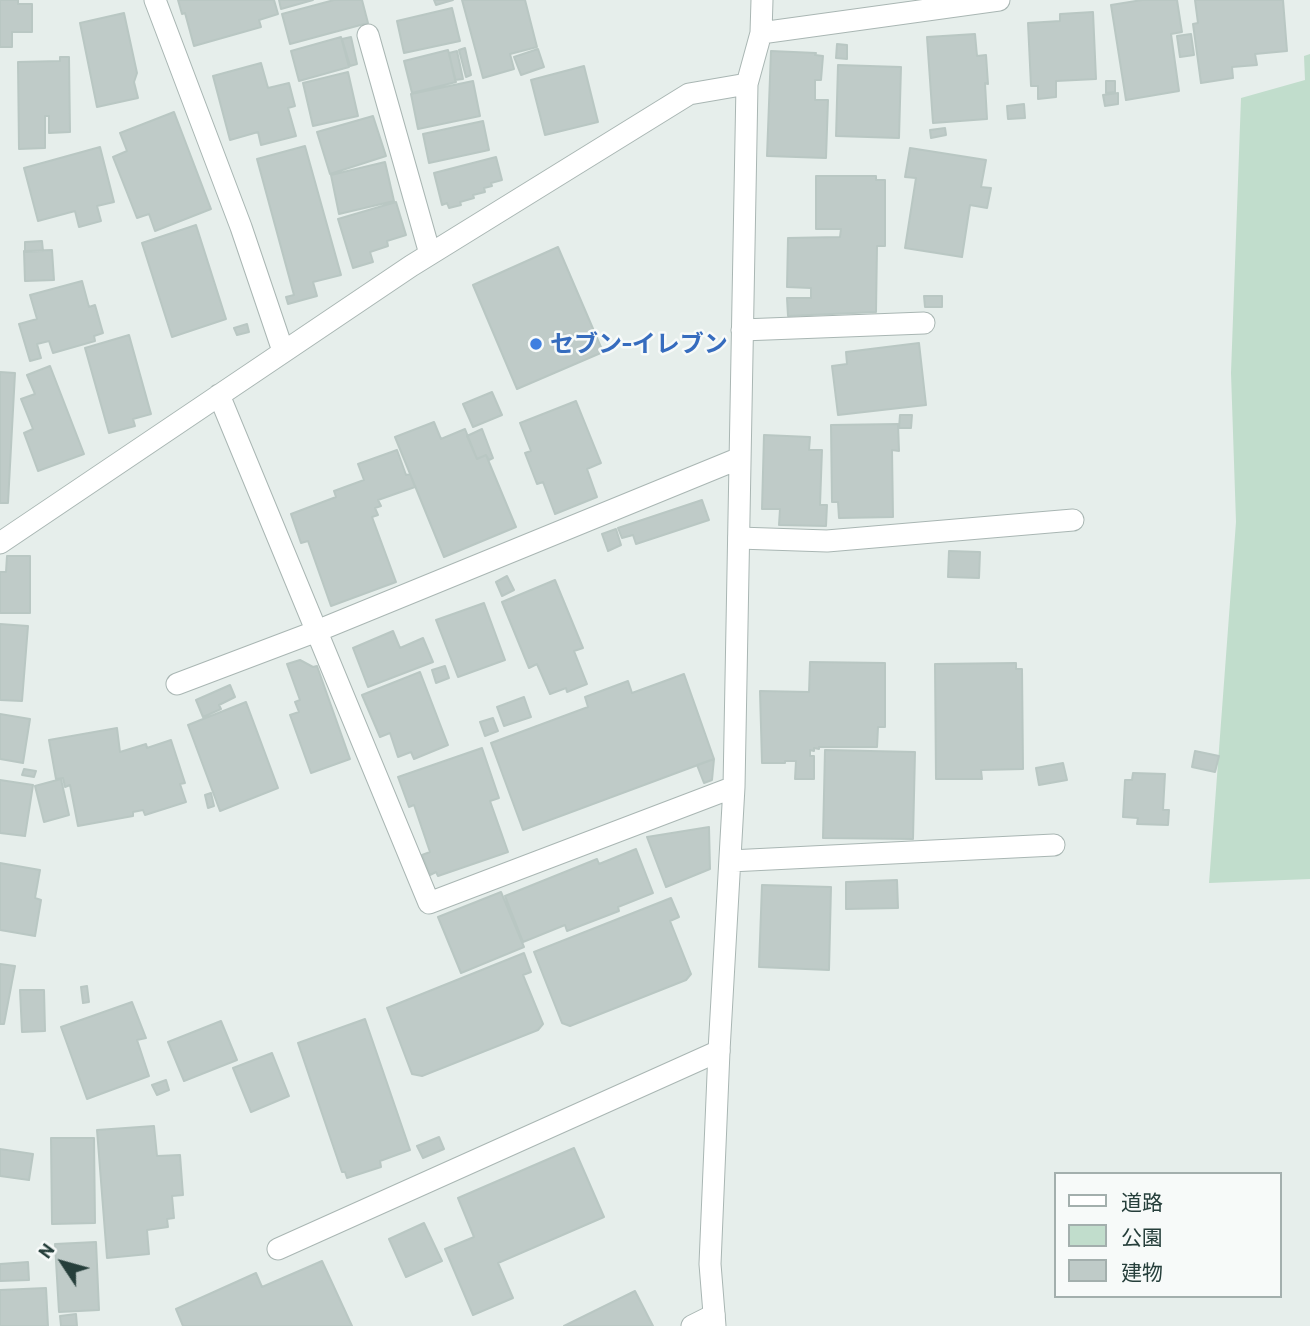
<!DOCTYPE html>
<html>
<head>
<meta charset="utf-8">
<style>
  body { margin:0 }
  #map { position:relative; width:1310px; height:1326px; overflow:hidden; background:#e6eeeb; font-family:Barlow,"Noto Sans JP",sans-serif }
  canvas { display:block }
  .legend { position:absolute; left:1054px; top:1172px; width:228px; height:126px; box-sizing:border-box; background:#f7faf9; border:2px solid #a3afad; margin:0; padding:9px 12px; list-style:none; font-size:21px; color:#263f3b }
  .legend li { display:flex; align-items:center; gap:14px; height:35px }
  .legend b { width:35px; border:2px solid #a3afad }
  .north { position:absolute; left:28px; top:1228px; width:70px; height:70px; -webkit-text-stroke:5px #f7faf9; paint-order:stroke; rotate:306deg; font-size:19px; font-weight:700; line-height:28px; text-align:center; color:#263f3b }
  .north::after { content:''; display:block; margin:auto; width:24px; height:32px; background:#263f3b; clip-path:polygon(50% 0,100% 100%,50% 72%,0 100%) }
</style>
</head>
<body>
<div id="map">
<canvas width="1310" height="1326"></canvas>
<ul class="legend">
<li><b style="height:9px;background:#fff"></b>道路</li>
<li><b style="height:19px;background:#c1ddcc"></b>公園</li>
<li><b style="height:19px;background:#bfcbc8"></b>建物</li>
</ul>
<div class="north">N</div>
</div>
<script>
const c = document.querySelector('canvas').getContext('2d');
c.lineJoin = 'round';
function paint(path, color) { c.fillStyle = color; c.fill(path, 'evenodd'); }
function stroke(path, color, width, dash) { c.strokeStyle = color; c.lineWidth = width; c.lineCap = dash ? 'butt' : 'round'; c.setLineDash(dash || []); c.stroke(path); }
function write(font, color, halo, rows, align = 'center') {
  c.font = font + ' Barlow,"Noto Sans JP",sans-serif'; c.lineWidth = 5; c.setLineDash([]); c.textBaseline = 'middle'; c.strokeStyle = halo; c.fillStyle = color; for (const [text, x, y, turn = 0] of rows) {
    c.save(); c.translate(x, y); c.rotate((+turn || 0) * Math.PI / 180); c.textAlign = isNaN(turn) ? turn : align; if (halo) c.strokeText(text, 0, 0); c.fillText(text, 0, 0); c.restore();
  }
}
const green = new Path2D(`
  M1310,54v825l-101,4 27,-361 -5,-149 10,-275 64,-18 -1,-24z`);
const building = new Path2D(`
  M0,0h18v4h14v28h-20v15h-12z
  M178,0h96l4,14 -19,6 2,7 -67,19 -9,-33 -3,1z
  M279,0h34l-32,9z
  M334,0h28l6,23 -78,21 -8,-30z
  M434,0h19l-17,5z
  M462,0h63l12,47 -27,7 4,15 -31,9z
  M1142,0h35l5,32 -11,2 8,57 -53,9 -15,-95z
  M1195,0h88l4,51 -32,3 2,11 -25,2 1,11 -32,5 -8,-59 5,-1z
  M452,8l8,33 -56,12 -7,-32z
  M1093,12l3,67 -40,2v16l-18,2v-13h-7l-3,-63 32,-2v-7z
  M124,13l13,60 -3,9 4,16 -41,9 -17,-84z
  M975,34l2,22 9,-1 2,29 -3,-1 2,36 -54,4 -6,-86z
  M1191,34l3,21 -14,2 -3,-21z
  M341,37l8,30 -50,14 -8,-30z
  M351,37l6,27 -7,2 -8,-27z
  M837,44l10,1v14l-11,-1z
  M465,48l6,27 -5,2 -7,-27z
  M538,49l6,18 -23,8 -7,-18z
  M448,50l8,32 -44,11 -8,-32z
  M457,51l6,28 -8,1 -6,-27z
  M771,51l45,2 -1,2 8,1 -2,24h-6v20h13l-2,58 -59,-2z
  M60,57h9l1,75 -21,1v-17h-4v32l-26,1 -1,-87 42,-1z
  M261,63l7,25 21,-5 6,23 -7,2 8,28 -35,9 -3,-13 -28,8 -17,-64z
  M838,65l63,2 -2,71 -63,-2z
  M584,66l14,56 -53,13 -14,-55z
  M348,72l10,44 -45,10 -10,-43z
  M473,81l7,35 -62,13 -7,-35z
  M1106,81h9v11l-9,1z
  M1118,93v11l-13,2 -2,-11z
  M1024,104l1,14 -17,1 -1,-13z
  M174,112l37,97 -56,22 -6,-17 -12,4 -24,-61 14,-6 -7,-18z
  M373,116l13,40 -56,18 -13,-42z
  M483,121l6,29 -60,13 -6,-29z
  M945,128l1,7 -15,3 -1,-8z
  M305,146l36,129 -28,7 4,14 -29,8 -2,-7 8,-2 -37,-136z
  M100,147l14,55 -17,4 4,15 -22,6 -4,-16 -37,10 -14,-53z
  M910,148l76,12 -5,27 10,1 -4,20 -17,-3 -8,52 -57,-9 11,-70 -11,-1z
  M496,157l6,23 -11,3 1,3 -8,2 1,4 -12,3 1,3 -14,4 1,3 -12,3 -2,-5 -5,2 -8,-32z
  M385,162l9,39 -55,13 -8,-39z
  M816,176h60v4h9v66h-8l-1,66 -88,4 -1,-18h24v-10l-24,-1 1,-49 52,-1 1,-8h-25z
  M396,202l10,33 -19,6 1,5 -18,6 3,10 -20,6 -15,-49z
  M196,225l30,94 -54,18 -30,-94z
  M42,241l1,10 -18,1v-10z
  M558,247l45,105 -86,37 -44,-104z
  M52,250l2,30 -29,1 -1,-30z
  M82,281l7,26 6,-2 8,28 -9,3 1,5 -42,12 -4,-12 -12,3 4,14 -11,3 -11,-37 18,-5 -7,-24z
  M924,296h18v11h-17z
  M247,324l2,8 -12,3 -3,-7z
  M129,335l22,79 -18,5 2,7 -26,7 -24,-85z
  M919,343l7,62 -88,10 -6,-49 15,-2 -1,-12z
  M50,366l34,88 -46,17 -14,-38 9,-4 -12,-30 14,-5 -8,-19z
  M0,372l15,1 -7,130h-8z
  M492,392l10,23 -29,12 -10,-23z
  M576,401l25,62 -14,6 10,28 -42,17 -12,-32 -6,2 -12,-31 6,-2 -11,-28z
  M900,415h12l-1,13h-12z
  M434,422l7,17 24,-10 12,30 9,-4 30,72 -72,30 -49,-120z
  M898,424l1,27 -7,-1 1,67 -54,1 -1,-16h-6l-1,-77z
  M482,429l11,29 -4,2 -3,-5 -9,4 -10,-23z
  M764,435l46,2 -1,13h13l-2,55h7l-1,21 -47,-1 1,-16h-18z
  M397,450l9,25 4,-1 5,13 -37,13 3,6 -6,2 3,7 -6,2 24,65 -65,24 -23,-65 -7,2 -10,-29 45,-17 -2,-6 30,-11 -6,-16z
  M702,500l7,20 -73,24 -3,-9 -11,3 -4,-10z
  M616,529l5,16 -13,6 -6,-17z
  M949,551l31,1 -1,26 -31,-1z
  M7,556h23v57h-30v-41h6z
  M507,576l7,14 -12,6 -6,-14z
  M555,580l28,68 -9,3 13,33 -20,8 -1,-4 -16,6 -13,-30 -8,4 -27,-66z
  M484,603l21,57 -47,17 -22,-57z
  M0,624l28,2 -6,75 -22,-1z
  M393,631l7,17 23,-10 10,24 -65,25 -15,-39z
  M300,660l13,7 4,-1 33,93 -39,14 -21,-58 9,-3 -4,-10 5,-2 -13,-36z
  M810,662l75,1v64h-7l-1,20h-58v2l-5,-1v3l-4,-1v6h4v23h-19l1,-18h-11v2h-23l-2,-72 49,1z
  M1016,663v6h6l1,100 -42,1 1,9h-46l-1,-115z
  M445,666l4,12 -13,5 -4,-13z
  M420,672l28,73 -34,14 -3,-7 -13,5 -8,-24 -10,4 -18,-42z
  M684,674l30,85 -191,71 -32,-87 97,-36 -3,-10 43,-16 4,12z
  M230,685l5,12 -16,8 2,4 -18,8 -7,-17z
  M524,697l7,20 -27,9 -7,-19z
  M246,702l32,86 -58,23 -32,-86z
  M0,714l30,5 -7,44 -23,-4z
  M493,718l5,13 -13,5 -5,-14z
  M117,728l3,24 26,-8 1,4 24,-8 14,43 -5,1 6,18 -41,13 -2,-5 -10,2v4l-55,10 -8,-41 -5,2 -2,-9 -7,1 -7,-39z
  M482,748l17,50 -9,3 18,51 -70,24 -2,-4 -6,3 -8,-20 8,-3 -16,-47 -5,2 -11,-30z
  M825,750l90,2 -2,87 -90,-1z
  M1195,751l24,5 -4,16 -23,-5z
  M714,759l-2,21 -8,3 -7,-18z
  M1063,763l4,17 -28,5 -3,-17z
  M24,769l12,2 -2,6 -12,-2z
  M1133,773l32,1 -2,36h6l-1,15 -31,-1 1,-6 -15,-1 2,-37h7z
  M61,779l8,36 -25,7 -9,-36z
  M0,780l33,5 -8,51 -25,-3z
  M211,793l3,13 -6,2 -3,-13z
  M709,827l1,42 -44,18 -19,-50z
  M636,849l17,44 -35,14 1,4 -52,20 -2,-6 -42,17 -18,-46 92,-37 2,5z
  M0,863l40,7 -5,28 6,2 -6,36 -35,-6z
  M897,880l1,28 -52,1v-27z
  M762,885l69,2 -2,83 -70,-3z
  M501,892l23,55 -63,26 -23,-56z
  M671,898l8,19 -9,4 21,53 -5,6 -116,46 -8,-3 -28,-71z
  M524,953l7,19 -8,3 20,49 -5,6 -116,46 -10,-2 -25,-66z
  M0,964l15,2 -11,58h-4z
  M87,986l2,16 -6,1 -2,-16z
  M20,990h24l1,41 -23,1z
  M132,1002l14,36 -9,2 12,36 -62,23 -26,-72z
  M365,1019l45,131 -30,11 1,6 -34,11 -2,-6h-3l-44,-129z
  M221,1021l16,39 -53,21 -16,-39z
  M272,1053l17,43 -38,16 -18,-44z
  M166,1080l3,10 -12,5 -5,-10z
  M154,1126l3,30 23,-1 3,40 -11,1 2,22 -7,1 1,8 -21,3 2,24 -42,4 -10,-128z
  M439,1137l5,12 -21,9 -6,-12z
  M51,1138h43l1,85 -43,1z
  M574,1148l30,69 -106,46 15,35 -40,17 -28,-66 29,-12 -16,-39z
  M0,1149l33,5 -4,26 -29,-4z
  M424,1223l18,38 -36,16 -17,-38z
  M96,1242l3,68 -40,2 -4,-68z
  M322,1261l30,65h-169l-7,-17 80,-36 6,14z
  M28,1262l1,18 -29,1v-17z
  M46,1288l2,38h-48v-36z
  M635,1291l18,35h-89z
  M76,1314l1,12h-16l-1,-10z`);
const lane = new Path2D(`
  M742,330l182,-7
  M739,538l88,3 246,-21
  M278,1249l441,-198
  M692,1326l22,-11`);
const street = new Path2D(`
  M155,0l86,227 42,124
  M761,33l238,-33
  M368,35l62,219
  M219,395l210,508 305,-116
  M0,543l411,-277 278,-172 58,-10
  M177,684l140,-53 423,-173
  M730,861l324,-16
  M715,1326l-5,-62 9,-213 15,-264 13,-703 14,-51 1,-33`);
const markers = [
  [536,344,7,"#3f7fe0"]
];
const shopNames = [
  ["セブン-イレブン",550,344]
];
paint(green, '#c1ddcc');
paint(building, '#bfcbc8');
stroke(building, '#b9c7c3', 2);
stroke(lane, '#a9b6b3', 23);
stroke(street, '#a9b6b3', 23);
stroke(lane, '#fff', 21);
stroke(street, '#fff', 21);
for (const [x, y, r, color] of markers) { const dot = new Path2D(); dot.arc(x, y, r, 0, 2 * Math.PI); c.fillStyle = color; c.fill(dot); stroke(dot, '#f7faf9', 2.5); }
write('bold 24px', '#366cbe', '#f7faf9', shopNames, 'left');
</script>
</body>
</html>
